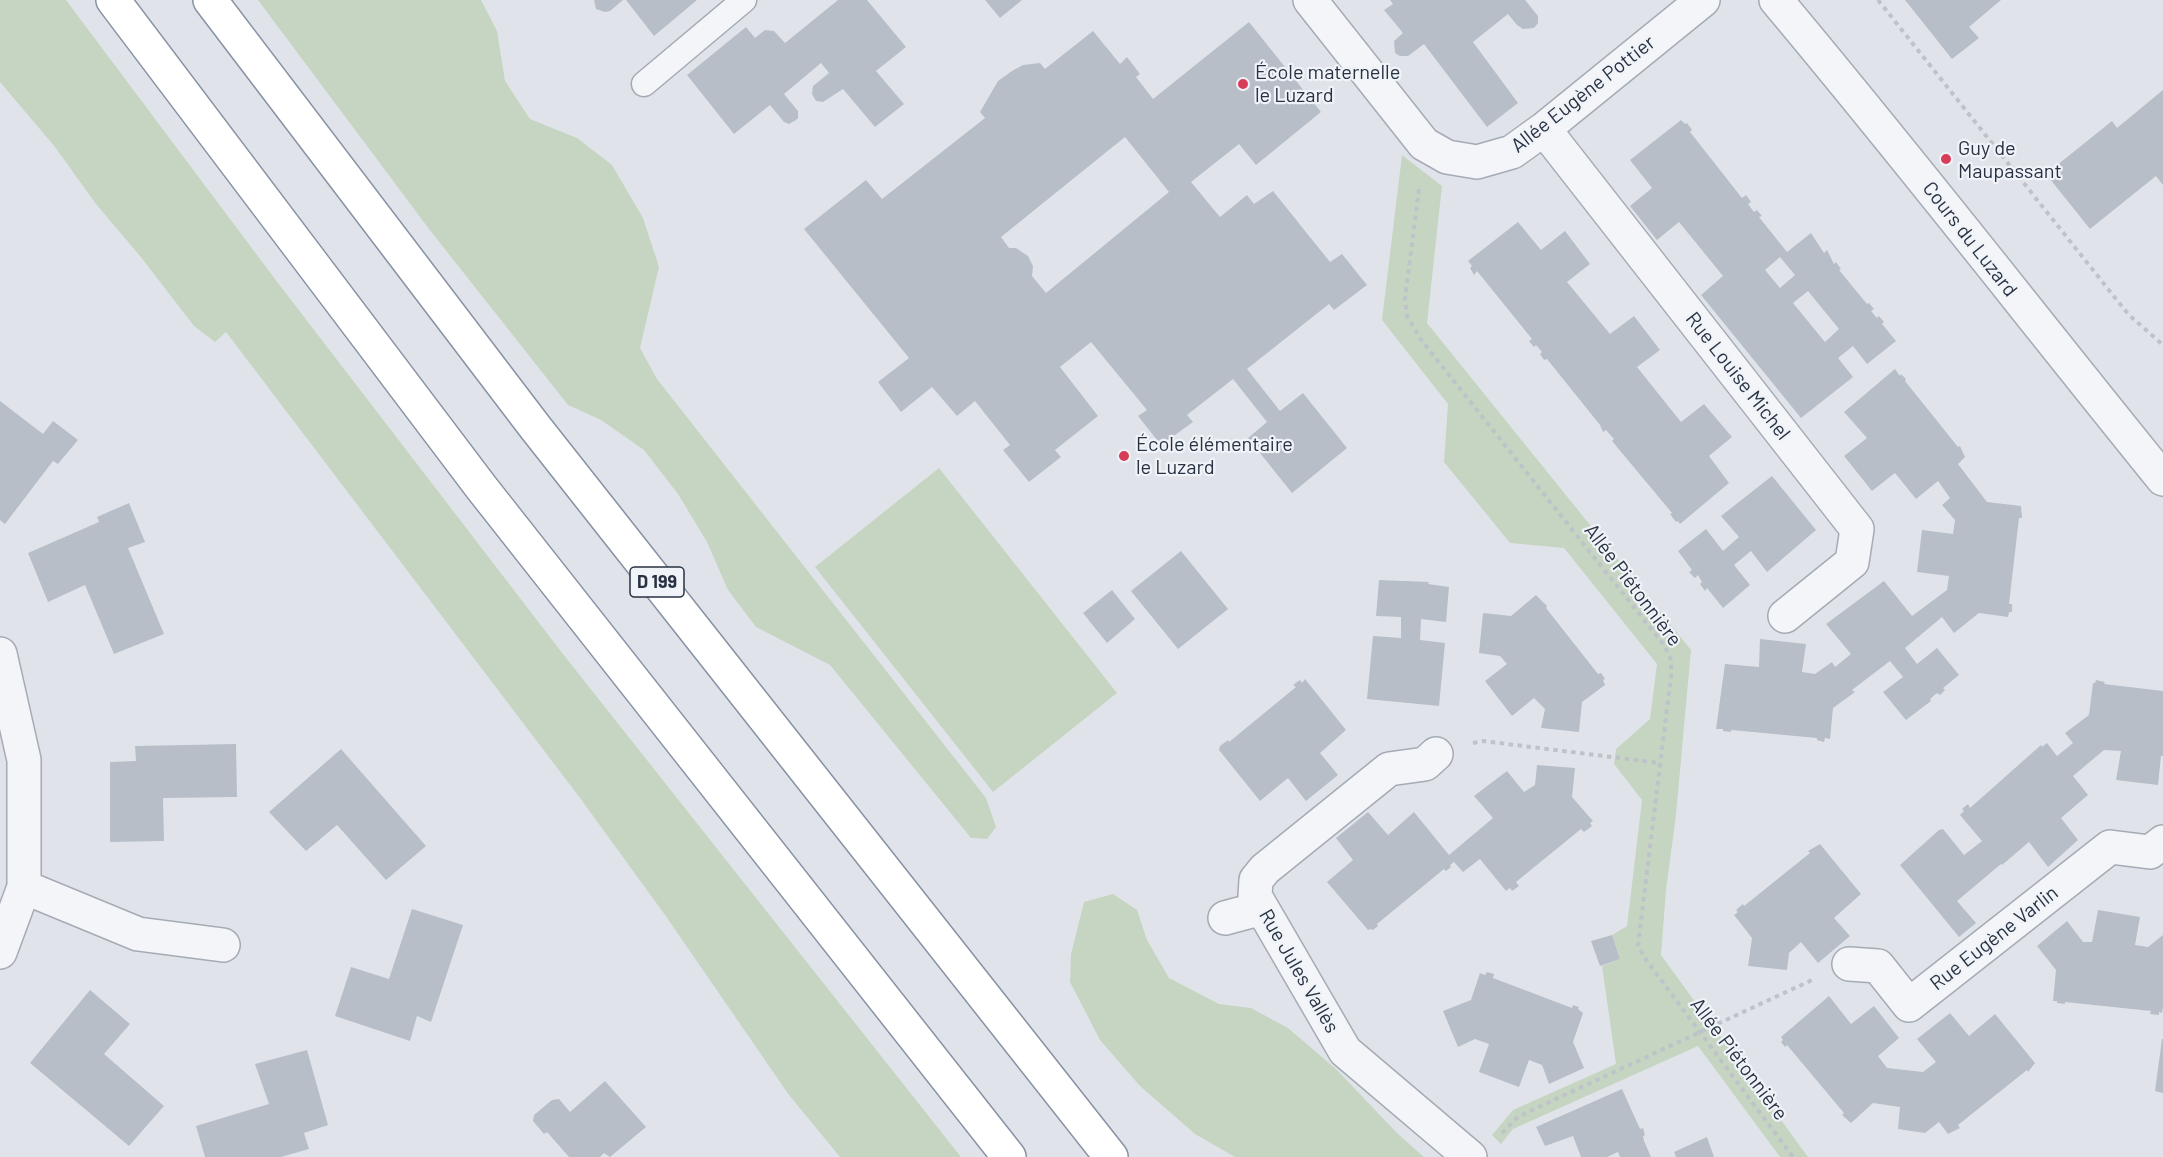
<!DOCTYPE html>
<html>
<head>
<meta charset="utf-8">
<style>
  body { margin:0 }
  canvas { display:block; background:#e0e4ea }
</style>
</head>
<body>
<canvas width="2163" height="1157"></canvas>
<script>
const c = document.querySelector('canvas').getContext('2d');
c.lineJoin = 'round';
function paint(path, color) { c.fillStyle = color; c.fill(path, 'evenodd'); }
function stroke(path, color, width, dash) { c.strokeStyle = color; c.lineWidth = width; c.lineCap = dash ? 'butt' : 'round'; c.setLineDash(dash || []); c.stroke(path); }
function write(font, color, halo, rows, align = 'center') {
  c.font = font + ' Barlow,sans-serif'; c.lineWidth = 4.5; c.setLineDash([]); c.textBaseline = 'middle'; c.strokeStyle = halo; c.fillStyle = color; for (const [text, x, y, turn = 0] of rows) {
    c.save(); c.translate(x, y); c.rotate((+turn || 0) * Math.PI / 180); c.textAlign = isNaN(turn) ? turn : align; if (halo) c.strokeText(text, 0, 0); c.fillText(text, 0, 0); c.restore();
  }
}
const green = new Path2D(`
  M0,0h66l212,283 285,371 398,503h-121l-51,-62 -124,-180 -85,-117 -354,-466 -11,10 -21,-16 -54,-70 -44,-52 -41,-57 -55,-65z
  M258,0h223l16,31 8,50 25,38 47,19 35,27 31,53 16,49 -19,81 17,31 329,419 10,29 -9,12 -16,-1 -141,-173 -74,-38 -28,-37 -21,-48 -29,-48 -34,-44 -43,-30 -33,-15 -139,-176z
  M1402,155l40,31 -15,137 264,327 -15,165 -10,75 -5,65 147,202h-28l-82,-111 -185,83 -12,15 -9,-9 21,-25 103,-46 -14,-98 18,-7 -8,-24 15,-9 15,-126 -28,-36 2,-15 34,-30 7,-55 -93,-116 -54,-5 -66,-81 4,-58 -66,-84z
  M939,468l178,225 -124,99 -178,-225z
  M1113,894l24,16 10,30 22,38 50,26 32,4 37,20 48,41 61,64 27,24h-189l-40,-23 -55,-48 -40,-46 -30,-58 1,-28 13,-52z`);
const building = new Path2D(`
  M594,0h29l-13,11 -5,1 -9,-3z
  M626,0h71l-43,36z
  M838,0h29l39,47 -30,24 28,33 -29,23 -32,-38 -20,13 -7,-1 -4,-7 1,-8 16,-13 -8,-10 -37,31 14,17v7l-2,2 -7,4 -5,-2 -14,-17 -36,29 -47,-59 59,-48 9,11 10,-8 9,1 11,12z
  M985,0h37l-22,18z
  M1390,0h135l13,16v7l-4,5 -11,1 -6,-4 -9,-11 -35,28 45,61 -31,24 -63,-83 -16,12h-8l-5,-3 -1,-12 9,-8 -19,-23 9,-6z
  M1905,0h96l-32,27 10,11 -27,21z
  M1249,22l72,90 -65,53 -17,-21 -48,38 29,35 27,-22 7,9 19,-13 57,71 12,-8 25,31 -33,25 -5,-6 -82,65 33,42 23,-18 44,55 -55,45 -44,-55 19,-16 -34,-43 -46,36 6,7 -32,23 -23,-29 9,-6 -56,-68 -31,25 38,49 -43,34 6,7 -32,25 -26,-32 7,-5 -35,-44 -18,15 -25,-29 -31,25 -23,-30 31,-24 -105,-129 62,-49 16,19 103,-81 -5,-6 18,-31 14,-10 11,-6 17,-2 5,6 48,-38 27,33 7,-7 13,17 -4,3 17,22zM1125,137l44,55 -123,101 -14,-17 1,-10 -5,-10 -12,-8h-7l-8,-11z
  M2163,90v95l-7,-9 -66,53 -44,-55 66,-53 5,7z
  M1681,120l4,4 2,-1 5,7 -2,2 52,66 4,-3 5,7 -3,2 6,8 3,-2 5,6 -3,1 28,35 24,-19 13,20 3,-3 7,14 2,-2 5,7 -2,1 28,34 2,-1 5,6 -3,2 6,7 2,-2 5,6 -2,2 14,17 -29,23 -14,-18 -15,12 15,19 -52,41 -100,-123 22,-19 -44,-54 -22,18 -27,-34 22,-18 -22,-28zM1780,257l15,18 -15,13 -15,-18zM1808,291l31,38 -14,13 -32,-39z
  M1518,222l23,28 24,-19 25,33 -23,18 43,52 24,-18 26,34 -23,17 44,55 23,-18 28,33 -23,19 20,27 -49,41 -2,-3 -2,1 -6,-8 2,-1 -60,-72 2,-2 -8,-9 -3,2 -3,-7 -53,-66 -3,1 -4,-6 2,-2 -6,-7 -2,2 -5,-6 3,-2 -55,-68 -3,4 -4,-7 2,-2 -4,-5z
  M1895,369l5,7 1,-2 5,5 -1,2 53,66 2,-1 5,11 -7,7 29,38 34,4 1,12h-3l-10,86h3v8h-3l-1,5 -29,-4 -25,20 -12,-16 -37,31 12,16 20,-16 22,27 -16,13 2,2 -5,5 -3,-2 -7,6 1,2 -25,19 -23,-28 20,-15 -13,-16 -38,29 3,2 -22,16 -3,31 -5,-1 -1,4 -7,-2v-2l-86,-8v2l-8,-1v-2h-7l9,-65 34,3 1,-28 46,5 -4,28 13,2 17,-12 3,5 16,-13 -25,-30 58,-43 28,35 35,-26 2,-14 -32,-4 5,-42 31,4 2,-14 -13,-15 8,-7 -12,-17 -22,18 -21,-26 -23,18 -28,-35 23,-18 -23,-26z
  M0,401l43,33 10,-13 25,19 -20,24 -5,-3 -48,63 -5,-4z
  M1772,476l44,54 -49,42 -16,-21 -17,14 16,20 -27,23 -16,-20 -2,3 -5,-7 2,-2 -4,-7 -3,3 -6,-6 3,-2 -14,-19 28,-22 17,22 16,-14 -18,-21z
  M129,503l16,39 -17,6 36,86 -50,20 -29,-69 -37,17 -20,-49 71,-31 -2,-5z
  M1181,551l47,58 -50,40 -47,-58z
  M1379,580l50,2 -1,2 21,3 -3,35 -25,-3 -1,21 25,3 -6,63 -72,-7 6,-63 28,2v-21l-25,-1z
  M1112,590l23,29 -28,24 -24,-30z
  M1536,595l11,11 -1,2 52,66 3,-1 4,6 -2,1 2,5 -23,17 -3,30 -38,-4 4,-19 -11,-11 -22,18 -27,-35 22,-17 -7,-8 -21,-3 4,-40 28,3z
  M1305,679l41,51 -26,23 18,22 -32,26 -18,-23 -28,23 -41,-51 1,-4 8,-6 1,2 67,-55 -3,-2 7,-5 2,3z
  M2096,680l9,2 -1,2 59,7v65h-2l-3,29 -42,-5 5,-29 -17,-1 -31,26 15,19 -27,23 17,22 -30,27 -19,-25 -27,23 -1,-1 -44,37 19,22 -17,14 -59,-72 39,-35 4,-1 21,26 18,-14 -22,-26 4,-4 -2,-2 6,-5 2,4 71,-63 1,2 5,-4 10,13 16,-13 -8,-10 24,-18 4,-32h2z
  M236,744l1,53 -74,1 1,43 -54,1v-80l26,-1 -1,-15z
  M341,749l85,97 -40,34 -49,-55 -31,26 -37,-39z
  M1537,765l38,3 -3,29 21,24 -3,2 2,3 -8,6 -3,-3 -65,53 3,4 -7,5 -2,-3 -4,3 -26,-32 -17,13 -9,-10 -4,3 1,2 -5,4 -2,-2 -67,55 1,2 -5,4 -2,-1 -3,1 -41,-48 26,-22 -17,-22 32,-26 20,23 26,-23 35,43 44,-37 -19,-22 33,-25 17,21 11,-7z
  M1820,844l41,50 -27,24 16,18 -32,27 -17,-21 -12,11 -2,17 -39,-4 4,-28 -18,-23 4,-3 -2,-2 7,-6 1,2 66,-53 -2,-2z
  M412,909l51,16 -32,97 -14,-6 -7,25 -75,-25 16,-49 38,12z
  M2098,910l42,7 -5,28 13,2 15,-12v72l-1,6 -3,-1v3l-9,-1 1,-3 -86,-9v2l-8,-1v-2h-4l3,-31 -19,-24 30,-25 16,21h9z
  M1612,935l8,24 -20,7 -9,-25z
  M1487,972l7,2 -1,4 79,30 1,-3 6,2 -1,2 5,4 -10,29 11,26 -35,16 -7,-19 -13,-5 -10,27 -40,-15 10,-28 -14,-5 -17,8 -15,-36 28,-11 9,-27 5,2z
  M90,990l40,34 -26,30 60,52 -35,40 -99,-83z
  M1829,996l22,28 23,-18 25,32 -21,18 9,12 36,4 13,-10 -19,-23 33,-26 19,23 26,-22 40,49 -7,9 -1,-2 -69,55 2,3 -12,6 -9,-12 -14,11 -27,-4 2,-22 -27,-4 -22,20 -9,-8 2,-2 -57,-68 -2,2 -4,-5 2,-2 -2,-3z
  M2162,1039h1v54l-8,-2z
  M307,1050l21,75 -24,8 5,16 -28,8h-76l-9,-31 73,-22 -14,-40z
  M605,1081l41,46 -36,30 -6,-4 -4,4h-31l-22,-25 -3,2 -11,-13 1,-6 18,-15 7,-1 11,13z
  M1622,1089l18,40 3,-1 2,7 -2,1 1,5 7,16h-31l-2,-5 -11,5h-26l-8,-21 -28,10 -9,-19z
  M1707,1137l7,20h-38l-2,-5z`);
const path = new Path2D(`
  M1878,0l250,314 35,31
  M1419,189l-14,110 2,17 15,25 242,304 7,15v16l-33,269 6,12 149,200
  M1473,743l10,-2 177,22
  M1502,1133l15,-15 11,-6 284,-132`);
const service = new Path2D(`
  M644,84l100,-84`);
const minor = new Path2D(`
  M1310,0l114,144 23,13 30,5 35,-10 32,-23 159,-129
  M1776,0c132,157 258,320 387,479
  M1544,129l313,400 -5,33 -67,54
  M0,654l24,106v127l-24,65
  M1436,754l-11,10 -36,5 -124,100 -9,11 -1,16 90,155 125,106
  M24,887l114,47 85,11
  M1225,918l37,-10
  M1849,964l29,2 31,39 201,-158 40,5 13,-10`);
const trunk = new Path2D(`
  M113,0l368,487 528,670
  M210,0l325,427 576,730`);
const markers = [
  [1243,84,6,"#d73d58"],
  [1946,159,6,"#d73d58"],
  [1124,456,6,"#d73d58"]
];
const shields = [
  [657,582,54]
];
const shieldNames = [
  ["D 199",657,582]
];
const poiNames = [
  ["École maternelle",1255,72],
  ["le Luzard",1255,95],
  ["Guy de",1958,148],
  ["Maupassant",1958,171],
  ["École élémentaire",1136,444],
  ["le Luzard",1136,467]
];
const streetNames = [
  ["Allée Eugène Pottier",1583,94,-38],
  ["Cours du Luzard",1970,239,52],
  ["Rue Louise Michel",1738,376,52],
  ["Allée Piétonnière",1633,585,53],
  ["Rue Eugène Varlin",1994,938,-38],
  ["Rue Jules Vallès",1299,971,60],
  ["Allée Piétonnière",1739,1059,53]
];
paint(green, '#c6d5c1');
paint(building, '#b7bec8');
stroke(service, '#a5abb5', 27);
stroke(minor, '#a5abb5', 36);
stroke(trunk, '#8792a2', 36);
stroke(path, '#bec2c9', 4, [4.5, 4.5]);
stroke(service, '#f3f5f8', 24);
stroke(minor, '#f3f5f8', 33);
stroke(trunk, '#fff', 33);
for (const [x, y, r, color] of markers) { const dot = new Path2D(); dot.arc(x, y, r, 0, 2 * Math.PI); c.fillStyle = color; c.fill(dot); stroke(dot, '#f0f3f7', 2); }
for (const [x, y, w] of shields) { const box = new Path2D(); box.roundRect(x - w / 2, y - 15, w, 30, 4.5); c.fillStyle = '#f0f3f7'; c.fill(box); stroke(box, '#283243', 1.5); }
write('bold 18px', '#283243', null, shieldNames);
write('20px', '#283243', '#f0f3f7', poiNames, 'left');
write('20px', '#283243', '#f0f3f7', streetNames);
</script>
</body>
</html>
